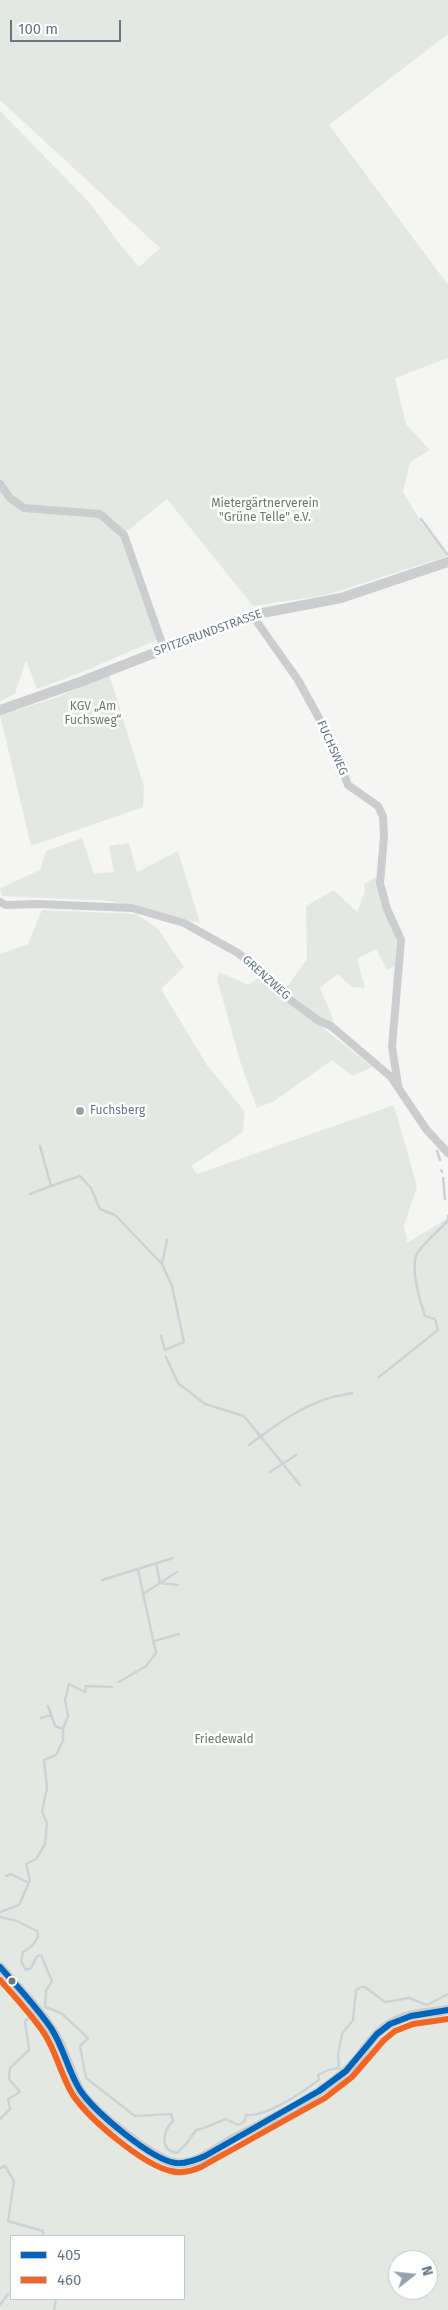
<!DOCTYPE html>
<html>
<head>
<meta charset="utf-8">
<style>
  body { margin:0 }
  #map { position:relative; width:448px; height:2310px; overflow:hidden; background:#f5f5f4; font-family:"Fira Sans",sans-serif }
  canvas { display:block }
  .legend { position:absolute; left:10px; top:2235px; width:175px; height:65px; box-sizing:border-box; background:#fff; border:1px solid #c2c8cd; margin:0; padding:6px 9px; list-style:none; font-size:15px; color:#667683 }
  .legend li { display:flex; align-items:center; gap:10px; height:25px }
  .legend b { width:25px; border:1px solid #c2c8cd }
  .north { position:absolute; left:388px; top:2250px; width:50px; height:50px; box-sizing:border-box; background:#fff; border:1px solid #c2c8cd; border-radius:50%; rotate:74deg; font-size:14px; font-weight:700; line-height:20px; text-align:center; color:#667683 }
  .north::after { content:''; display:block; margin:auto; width:18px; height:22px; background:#98a2ab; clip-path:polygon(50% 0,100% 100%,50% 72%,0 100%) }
  .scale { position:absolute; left:10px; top:20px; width:111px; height:22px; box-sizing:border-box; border:2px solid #667683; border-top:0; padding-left:6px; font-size:15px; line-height:18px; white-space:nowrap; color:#667683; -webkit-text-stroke:4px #fff; paint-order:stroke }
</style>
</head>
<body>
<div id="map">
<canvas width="448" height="2310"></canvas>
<ul class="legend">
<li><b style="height:6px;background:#0065bd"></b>405</li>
<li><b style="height:6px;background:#f26522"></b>460</li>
</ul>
<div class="north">N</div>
<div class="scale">100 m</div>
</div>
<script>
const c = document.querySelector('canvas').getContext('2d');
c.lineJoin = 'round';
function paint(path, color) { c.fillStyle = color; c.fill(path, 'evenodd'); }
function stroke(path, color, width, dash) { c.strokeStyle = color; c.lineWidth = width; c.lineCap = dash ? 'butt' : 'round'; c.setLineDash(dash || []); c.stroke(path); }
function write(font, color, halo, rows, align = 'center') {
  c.font = font + ' "Fira Sans",sans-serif'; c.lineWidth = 5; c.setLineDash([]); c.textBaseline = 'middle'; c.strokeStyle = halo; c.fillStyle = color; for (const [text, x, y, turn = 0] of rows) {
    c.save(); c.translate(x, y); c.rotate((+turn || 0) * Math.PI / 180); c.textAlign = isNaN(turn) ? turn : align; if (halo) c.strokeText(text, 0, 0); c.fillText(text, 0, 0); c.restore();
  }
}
const green = new Path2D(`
  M0,0h448v34l-119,91 119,160v73l-53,20 11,46 24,26 -20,12 -7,30 18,30 27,34 -122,39 -73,11 -86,-107 -46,37 36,104 -80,34 -40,15 -11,-29 -11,34 -15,7v-590l90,92 28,39 21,25 21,-19 -160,-148z
  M109,674l35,113 -1,20 -112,39 -31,-131 58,-18z
  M82,838l12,36 20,-2 -5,-26 20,-3 8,29 41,-21 22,72 -90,-22 -107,-5 -3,-8 40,-18 6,-19z
  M376,877l20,63 -1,26 -8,4 -11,-21 -19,10 8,29 -13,-1 -14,-13 -18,14 13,31 -2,7 -49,-32 25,-35 -1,-53 28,-16 23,22 8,-20 -1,-8z
  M42,910l94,4 22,15 26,38 -23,22 46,76 38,47 -2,20 -52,34 6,8 197,-69 23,82 -13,38 3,18 41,-25v1092h-448v-1356l28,-10zM11,2236h173v63h-173zM398,2260h30v30h-30z
  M219,972l30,13 10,-8 113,90 -20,9 -20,-16 -58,41 -17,7 -16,-44 -24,-85z`);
const stream = new Path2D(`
  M421,519l26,35
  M40,1146l11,40 29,-10 11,12 9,21 15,6 47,49 10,22 12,56 -19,8 -4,-14
  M437,1151l3,9
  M441,1170l1,2
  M443,1178l2,21
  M30,1194l21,-8
  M162,1264l5,-24
  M166,1357l12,26 27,21 39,12 56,69
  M379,1377l59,-47 -3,-11 -10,-3c-5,-14 -16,-51 -7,-64 8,-11 20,-21 30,-31v-5
  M249,1445c23,-17 49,-37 77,-46 8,-3 18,-4 26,-6
  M270,1472l26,-17
  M156,1564l4,19 18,2
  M102,1580l71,-22
  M143,1594l34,-22
  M154,1641l25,-7
  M119,1682l27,-16 10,-13 -18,-83
  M48,1706l7,20 8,3
  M41,1718l10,-3
  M6,1876l5,-2 18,9
  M0,1912l19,-7 11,-25 -4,-16 10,-5 9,-15 2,-21 -5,-11 5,-24 -3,-28 12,-5 7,-14v-12l5,-13 -3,-16 4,-16 16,8 1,-6 26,1
  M0,1917l17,4 20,10 1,6 -6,9 -9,6 -2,9 5,9 5,-2 6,-12 4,-1 11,26 -6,10 -1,16 16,6 27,25 -8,8 6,32 49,38 36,-2 2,7c-10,10 -14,29 4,32l10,-10 9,-13c11,-2 19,-7 30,-11l12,6 6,-3 2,-7c21,2 55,-22 73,-35l-1,-5 10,-5 11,-2 -1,-14 4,-20 11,-14 3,-30 5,-3h4l20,15 24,-4 18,7 21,-11
  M0,2119l10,-10 -2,-10 12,-7 -11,-13 1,-11 19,-18 -4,-29 9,-7
  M0,2168l5,-2 9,15 -6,40 35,10v5
  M11,2270v8
  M0,2305l8,-11
  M54,2310l2,-11`);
const minor = new Path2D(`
  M0,484l10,14 14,10 76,6 24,21 40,114
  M252,615l46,65 33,60 17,45 30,21 5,10 1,21 -4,46 7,26 14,31 -9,107 6,38
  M0,902l6,3 32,-1 94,4 52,15 54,30 24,19 20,22 37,27 12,5 60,51 35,52 22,24`);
const tertiary = new Path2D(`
  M0,710l80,-28 172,-67 89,-17 107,-36
  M0,1967c19,22 42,45 57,71 13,23 14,46 34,66 15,16 63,55 83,59 22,3 41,-14 59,-24 39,-21 79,-38 113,-68 16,-14 25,-36 44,-47 17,-11 39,-11 58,-14`);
const bus1 = new Path2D(`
  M0,1967c18,20 36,39 51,61 13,20 17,43 29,62 14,21 71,70 96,73 10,1 20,-3 29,-7l114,-65 27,-20 31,-37 13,-10 21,-8 37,-6`);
const bus2 = new Path2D(`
  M0,1980c15,17 31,34 44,53 13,20 17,43 29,62 16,24 70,70 98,76 11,3 21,0 30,-4l124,-69 27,-21 32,-37 11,-9 18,-7 35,-5`);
const markers = [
  [80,1111,5,"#98a2ab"],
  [12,1981,4.5,"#667683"]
];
const parkNames = [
  ["Mietergärtnerverein",265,504],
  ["\"Grüne Telle\" e.V.",265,518],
  ["KGV „Am",93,707],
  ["Fuchsweg“",93,721],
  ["Friedewald",224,1740]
];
const streetNames = [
  ["SPITZGRUNDSTRASSE",208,633,-20],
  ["FUCHSWEG",332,748,66],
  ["GRENZWEG",266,978,42]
];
const poiNames = [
  ["Fuchsberg",90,1111]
];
paint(green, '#e4e8e2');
stroke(stream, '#ccd3d6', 2.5);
stroke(minor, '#cbcdce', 8);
stroke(tertiary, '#cbcdce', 10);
stroke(bus1, '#0065bd', 6);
stroke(bus2, '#f26522', 6);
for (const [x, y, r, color] of markers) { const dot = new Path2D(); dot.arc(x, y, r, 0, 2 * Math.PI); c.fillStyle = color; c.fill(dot); stroke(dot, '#fff', 2); }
write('12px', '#697b65', '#fff', parkNames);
write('12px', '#667683', '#fff', streetNames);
write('12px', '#667683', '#fff', poiNames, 'left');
</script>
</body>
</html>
